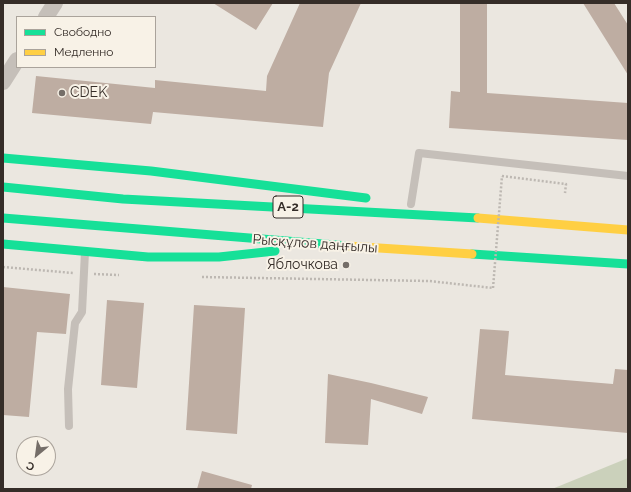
<!DOCTYPE html>
<html>
<head>
<meta charset="utf-8">
<style>
  body { margin:0 }
  #map { position:relative; width:631px; height:492px; overflow:hidden; background:#ebe7e0; font-family:Raleway,sans-serif }
  canvas { display:block }
  .frame { position:absolute; inset:0; border:4px solid #352d28; pointer-events:none }
  .legend { position:absolute; left:16px; top:16px; width:140px; height:52px; box-sizing:border-box; background:#f8f2e7; border:1px solid #aaa39b; margin:0; padding:5px 7px; list-style:none; font-size:12px; color:#352d28 }
  .legend li { display:flex; align-items:center; gap:8px; height:20px }
  .legend b { width:20px; border:1px solid #aaa39b }
  .north { position:absolute; left:16px; top:436px; width:40px; height:40px; box-sizing:border-box; background:#f8f2e7; border:1px solid #aaa39b; border-radius:50%; rotate:209deg; font-size:11px; font-weight:700; line-height:16px; text-align:center; color:#352d28 }
  .north::after { content:''; display:block; margin:auto; width:14px; height:18px; background:#756e68; clip-path:polygon(50% 0,100% 100%,50% 72%,0 100%) }
</style>
</head>
<body>
<div id="map">
<canvas width="631" height="492"></canvas>
<div class="frame"></div>
<ul class="legend">
<li><b style="height:5px;background:#16e098"></b>Свободно</li>
<li><b style="height:5px;background:#ffcf43"></b>Медленно</li>
</ul>
<div class="north">С</div>
</div>
<script>
const c = document.querySelector('canvas').getContext('2d');
c.lineJoin = 'round';
function paint(path, color) { c.fillStyle = color; c.fill(path, 'evenodd'); }
function stroke(path, color, width, dash) { c.strokeStyle = color; c.lineWidth = width; c.lineCap = dash ? 'butt' : 'round'; c.setLineDash(dash || []); c.stroke(path); }
function write(font, color, halo, rows, align = 'center') {
  c.font = font + ' Raleway,sans-serif'; c.lineWidth = 4; c.setLineDash([]); c.textBaseline = 'middle'; c.strokeStyle = halo; c.fillStyle = color; for (const [text, x, y, turn = 0] of rows) {
    c.save(); c.translate(x, y); c.rotate((+turn || 0) * Math.PI / 180); c.textAlign = isNaN(turn) ? turn : align; if (halo) c.strokeText(text, 0, 0); c.fillText(text, 0, 0); c.restore();
  }
}
const green = new Path2D(`
  M628,458v31h-76z`);
const building = new Path2D(`
  M213,3h60l-17,27z
  M300,3h61l-32,70 -6,54 -170,-15 -2,12 -119,-11 4,-37 119,12v-8l111,11 1,-15z
  M460,3h27v90l141,10v37l-179,-12 2,-37 9,1z
  M583,3h31l14,22v50z
  M3,287l67,7 -4,40 -29,-2 -8,85 -26,-2z
  M107,300l37,3 -7,85 -36,-3z
  M194,305l51,3 -8,126 -51,-4z
  M480,329l29,2 -4,44 108,9 2,-15 13,1v63l-156,-14z
  M328,374l43,9 57,14 -6,17 -51,-15 -3,46 -43,-2z
  M202,471l50,14 -1,4h-54z`);
const path = new Path2D(`
  M502,176l64,8 -1,9
  M3,267l70,6
  M94,274l25,1
  M202,277l227,4 64,7`);
const lane = new Path2D(`
  M411,204l8,-51 209,23
  M69,426l-1,-37 7,-66 7,-11 3,-60`);
const street = new Path2D(`
  M46,17l9,-14
  M3,82l14,-22`);
const fast = new Path2D(`
  M3,158l148,13 215,27
  M3,187l120,12 355,19
  M3,218l345,28
  M3,244l145,13h71l56,-6
  M472,254l156,10`);
const slow = new Path2D(`
  M478,218l150,12
  M348,246l124,8`);
const pathBridge = new Path2D(`
  M493,288l9,-112`);
const markers = [
  [62,93,4,"#756e68"],
  [346,265,4,"#756e68"]
];
const shields = [
  [288,207,30]
];
const shieldNames = [
  ["A-2",288,207]
];
const poiNames = [
  ["CDEK",70,93],
  ["Яблочкова",338,265,"right"]
];
const streetNames = [
  ["Рысқұлов даңғылы",315,244,4]
];
paint(green, '#cbd1bb');
paint(building, '#beada2');
stroke(path, '#bdb8b2', 2.5, [2, 2]);
stroke(lane, '#c5bfb9', 8);
stroke(street, '#c5bfb9', 16);
stroke(fast, '#16e098', 9);
stroke(slow, '#ffcf43', 9);
stroke(pathBridge, '#bdb8b2', 2.5, [2, 2]);
for (const [x, y, r, color] of markers) { const dot = new Path2D(); dot.arc(x, y, r, 0, 2 * Math.PI); c.fillStyle = color; c.fill(dot); stroke(dot, '#f8f2e7', 1.5); }
for (const [x, y, w] of shields) { const box = new Path2D(); box.roundRect(x - w / 2, y - 11, w, 22, 3); c.fillStyle = '#f8f2e7'; c.fill(box); stroke(box, '#352d28', 1); }
write('bold 13px', '#352d28', null, shieldNames);
write('14px', '#352d28', '#f8f2e7', poiNames, 'left');
write('14px', '#352d28', '#f8f2e7', streetNames);
</script>
</body>
</html>
